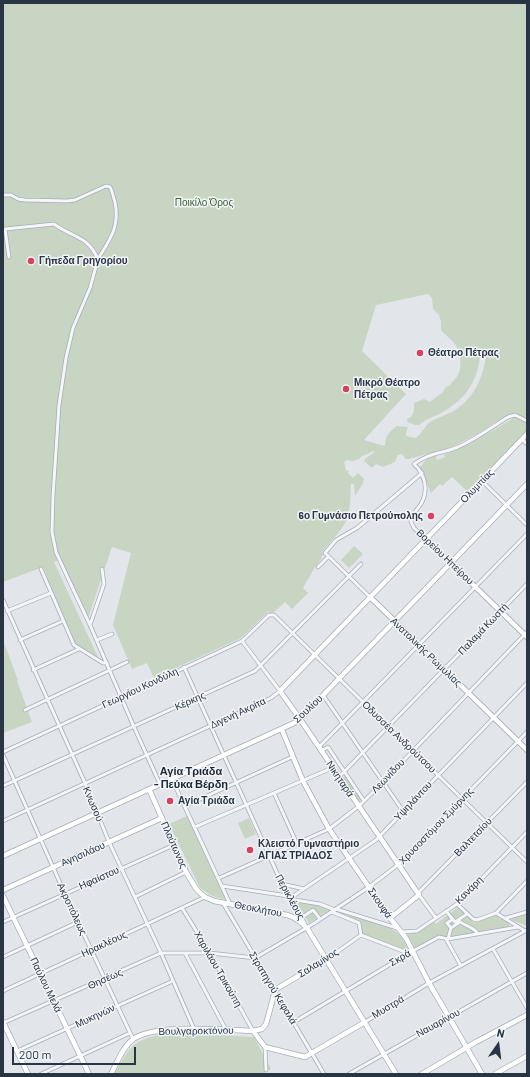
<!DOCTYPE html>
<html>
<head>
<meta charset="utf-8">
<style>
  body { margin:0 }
  #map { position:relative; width:530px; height:1077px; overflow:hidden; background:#e2e6eb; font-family:Barlow,sans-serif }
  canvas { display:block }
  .frame { position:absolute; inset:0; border:4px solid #293444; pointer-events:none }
  .north { position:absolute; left:478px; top:1025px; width:40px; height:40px; -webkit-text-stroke:3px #f2f5f8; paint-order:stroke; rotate:14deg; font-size:11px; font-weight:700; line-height:16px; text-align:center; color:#293444 }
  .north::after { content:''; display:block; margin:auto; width:14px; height:18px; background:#293444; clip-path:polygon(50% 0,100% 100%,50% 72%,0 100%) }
  .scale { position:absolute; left:12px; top:1047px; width:124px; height:18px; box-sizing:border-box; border:2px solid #293444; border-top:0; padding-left:5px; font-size:12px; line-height:14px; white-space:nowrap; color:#293444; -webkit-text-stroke:3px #f2f5f8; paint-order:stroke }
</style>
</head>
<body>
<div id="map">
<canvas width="530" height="1077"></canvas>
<div class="frame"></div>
<div class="north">N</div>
<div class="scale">200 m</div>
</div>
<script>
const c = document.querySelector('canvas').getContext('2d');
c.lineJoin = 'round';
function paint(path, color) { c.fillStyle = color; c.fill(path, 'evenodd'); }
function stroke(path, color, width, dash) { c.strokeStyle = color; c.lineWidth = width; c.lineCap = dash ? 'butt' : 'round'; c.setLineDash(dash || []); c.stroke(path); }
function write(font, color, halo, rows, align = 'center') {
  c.font = font + ' Barlow,sans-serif'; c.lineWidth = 3; c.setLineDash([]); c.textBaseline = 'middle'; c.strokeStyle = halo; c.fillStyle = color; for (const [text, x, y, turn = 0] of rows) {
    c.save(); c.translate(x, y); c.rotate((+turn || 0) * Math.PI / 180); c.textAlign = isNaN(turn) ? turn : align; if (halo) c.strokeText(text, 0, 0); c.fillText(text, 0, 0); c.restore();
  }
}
const green = new Path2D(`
  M3,3h524v428l-59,61 -16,-15 -10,9 -2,-2 -9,9 -11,-26 6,-7 10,-4 1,4 8,-3 -1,-3 26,-10 42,-25 2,-5 -7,1 -30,19 -25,13 -43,12h-3l-4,-5 -4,1 -3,7 -12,5 -7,-3 -4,4 -8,-7 1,-2 10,-7 -1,-1 -12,5 -4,4 -1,-1 -3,2 -7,-1 -3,2 2,8 3,1 -1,2 5,5 5,-5 6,6 -1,4 -8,13 -1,-12h-3c-1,11 0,24 -4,35 -5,12 -17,23 -25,33l1,3 -2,2 1,1 -7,9 -12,21 5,5 -16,16 -7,-7 -13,12 -4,-2 -24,23 -5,4 -85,39 -7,-15 -15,6 -19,-44 18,-72 -19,-6 -24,71 -27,-59 -7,3 44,95 -23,-13 -32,-77 -40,15zM428,294l4,4 1,11 6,6 2,7v8c4,5 10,9 14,14 6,8 7,22 3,31 -2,4 -6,6 -8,10l-4,2 -3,5 -13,10 -6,-3 -10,4c0,7 1,13 -7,16v3l8,3h4c6,-6 15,-8 22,-12 27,-15 37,-33 40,-63l5,5c-3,24 -13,46 -36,58 -6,3 -14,5 -20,9 -5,4 -8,11 -14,16l-10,-2v-3l2,-6 -11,-1c-8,6 -12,10 -12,20l-21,-6 42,-46 -44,-43 14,-46z
  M354,546l9,8 -14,14 -8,-8z
  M3,640l15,40 -1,1 15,41 -29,11z
  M345,776l16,23 -1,2h-2l-16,-23z
  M187,816l39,84 -14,-4 -12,-8 -31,-64z
  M249,818l7,16 -11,5 -7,-16z
  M297,901l22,4 11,5 -21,13 -12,-19z
  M458,907l16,16 22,-9 4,5h3l6,4v4l-59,10 -11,-2 -25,14 -7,-14 10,-3 16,-11 3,3z
  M341,912c16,5 41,10 54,19 7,4 11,11 13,18l-1,2 -42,-15 -3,-3 -2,-11 -19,-9z
  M527,913v13l-15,-6v-2z
  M179,1033l75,4 17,32 -7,5h-149c5,-10 10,-21 19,-29 11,-9 30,-11 45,-12z`);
const street = new Path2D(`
  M3,195h8l7,4 7,1 42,1 8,-1 31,-14 4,1c3,5 3,10 5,15 5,25 -5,37 -17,57
  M9,257l-4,-28 49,-5c19,14 33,11 44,35l-8,29 -17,40 -7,30 -7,47 -6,91 -1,36 4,20 11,24 23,49 44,102 26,57
  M522,439l5,5
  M482,481l45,44
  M426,539l-12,-11 -3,-6c0,-7 6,-12 10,-18 8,-14 4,-30 -7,-40 17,-12 27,-10 44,-17 18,-8 34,-20 50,-30l7,-2 12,6
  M318,567l10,-10
  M41,569l33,76 29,18h4
  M370,597l-45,-44 11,-13 21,-12 65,-55
  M3,600l82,183 24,59 52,111 33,76
  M7,611l44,-18
  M90,625l14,-41 -2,-15
  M20,640l43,-19
  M97,640l15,-6
  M184,667l98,217 23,40
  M33,670l46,-21
  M323,695l80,116
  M25,710l102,-48
  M319,747l208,-213
  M321,751l7,-4 36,54
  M3,752l239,-111 27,-26h5l253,247
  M3,755l62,139 68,145
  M339,777l188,-193
  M172,779l58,125
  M3,786l252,-115 106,-107
  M274,793l23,51
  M185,806l107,-49
  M3,821l268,-123 9,-7 -38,-50
  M195,827l137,-59
  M219,878l110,-49 30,-23 24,-24 144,-150
  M282,884l22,5
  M222,886l66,10
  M418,893l109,-111
  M419,895l17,23
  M135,897l51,-25
  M289,899l87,-59 151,-157
  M289,899l31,5 15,6
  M223,903l101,171
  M457,904l16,15 4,1 19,-7 31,-32
  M182,908l28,45 43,78
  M336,909l61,19
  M446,911l9,11 12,-8
  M332,912l27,11 2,12
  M496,913l29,18
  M301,918l12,-8 7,9
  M506,918l21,-6
  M458,920c6,6 16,7 20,14
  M3,922l171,-77
  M451,928l-4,-5 6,-4
  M402,932l15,-1 40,-27 70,-72
  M361,935l47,18
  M446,939l15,27
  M448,939l3,-11 9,-6
  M493,949l34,59
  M185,953l41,77
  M3,957l75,-35
  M327,959l34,-24
  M3,991l202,-94
  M294,1022l115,-69 30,-16 9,2 70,-12
  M365,1022l64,-39 98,-53
  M3,1023l158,-70h49l45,5 58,-34 56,-37 30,-23 128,-132
  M265,1047l1,23
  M17,1051l156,-70
  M41,1074l89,-41
  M349,1074l178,-101`);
const secondary = new Path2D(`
  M426,539l101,98
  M370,597l157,153
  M282,730l21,51 26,48 61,89 16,20 23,45 53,91
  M149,789l37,83 9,15 4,5 6,5 9,4 73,14c8,2 14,7 20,13l89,146
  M3,856l291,-133 6,-4 227,-235
  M3,890l159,-72
  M3,896l86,178
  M390,918l29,-23 -119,-176 -20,-28 247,-257
  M3,1022l25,52
  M253,1031l12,16 40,10 60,-35
  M111,1074c6,-11 11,-26 21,-34 21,-17 93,-10 121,-9l9,-2 4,-5 9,-33 3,-3 49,-29
  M422,1074l54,-32 51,-27
  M495,1074l32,-18`);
const markers = [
  [31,261,4,"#d6415e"],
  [420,353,4,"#d6415e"],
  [346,389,4,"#d6415e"],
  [431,516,4,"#d6415e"],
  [170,801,4,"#d6415e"],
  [250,850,4,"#d6415e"]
];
const parkNames = [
  ["Ποικίλο Όρος",204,203]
];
const poiNames = [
  ["Γήπεδα Γρηγορίου",39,261],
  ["Θέατρο Πέτρας",428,353],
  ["Μικρό Θέατρο",354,383],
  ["Πέτρας",354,395],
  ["6ο Γυμνάσιο Πετρούπολης",423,516,"right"],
  ["Αγία Τριάδα",178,801],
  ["Κλειστό Γυμναστήριο",258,844],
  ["ΑΓΙΑΣ ΤΡΙΑΔΟΣ",258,856]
];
const streetNames = [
  ["Ολυμπίας",477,486,-46],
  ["Βορείου Ηπείρου",445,557,44],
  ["Παλαμά Κωστή",483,629,-46],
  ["Ανατολικής Ρωμυλίας",426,652,44],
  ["Γεωργίου Κονδύλη",140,688,-25],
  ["Κέρκης",190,701,-24],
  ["Σουλίου",308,709,-43],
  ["Διγενή Ακρίτα",238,713,-25],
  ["Οδυσσέα Ανδρούτσου",399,737,44],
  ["Λεωνίδου",388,776,-46],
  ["Νικηταρά",340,779,56],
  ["Υψηλάντου",413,801,-47],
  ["Κνωσού",93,804,67],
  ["Χρυσοστόμου Σμύρνης",436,826,-46],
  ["Βαλτετσίου",473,837,-46],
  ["Πλούτωνος",174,845,66],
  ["Αγησιλάου",83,854,-24],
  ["Ηφαίστου",99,878,-24],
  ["Κανάρη",469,890,-45],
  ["Περικλέους",290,897,61],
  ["Σκουφά",380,903,55],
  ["Ακροπόλεως",72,909,65],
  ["Θεοκλήτου",258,909,11],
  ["Ηρακλέους",104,944,-25],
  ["Σκρά",400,958,-30],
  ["Σαλαμίνος",318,963,-32],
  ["Χαριλάου Τρικούπη",218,969,60],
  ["Θησέως",105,979,-24],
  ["Παύλου Μελά",46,985,64],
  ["Στρατηγού Κεφαλά",273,988,59],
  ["Μυστρά",388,1007,-31],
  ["Μυκηνών",95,1016,-25],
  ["Ναυαρίνου",438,1023,-29],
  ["Βουλγαροκτόνου",196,1031,-1]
];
const neighbourhoodNames = [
  ["Αγία Τριάδα",191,771],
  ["- Πεύκα Βέρδη",191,784]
];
paint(green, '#c8d5c2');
stroke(street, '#a7adb6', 4.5);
stroke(secondary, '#a7adb6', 6);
stroke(street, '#f5f6f9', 3);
stroke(secondary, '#fff', 4.5);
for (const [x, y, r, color] of markers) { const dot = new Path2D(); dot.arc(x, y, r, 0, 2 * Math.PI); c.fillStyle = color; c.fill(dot); stroke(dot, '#f2f5f8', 1.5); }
write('10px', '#3f6035', '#f2f5f8', parkNames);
write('bold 10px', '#293444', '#f2f5f8', poiNames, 'left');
write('10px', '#293444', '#f2f5f8', streetNames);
write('bold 11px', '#1b2535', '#f2f5f8', neighbourhoodNames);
</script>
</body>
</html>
